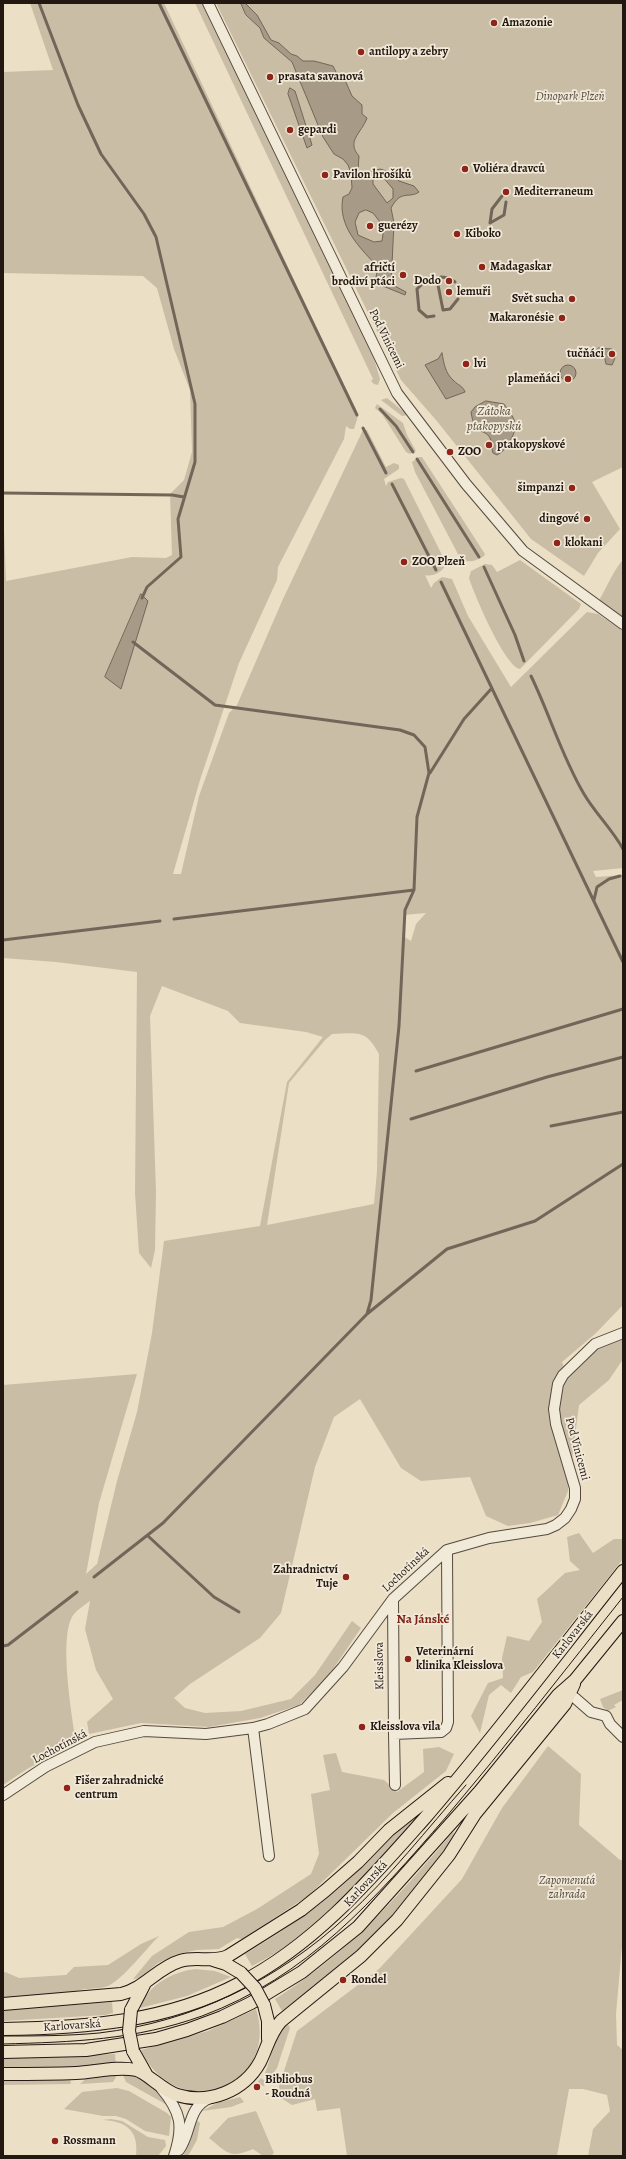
<!DOCTYPE html>
<html>
<head>
<meta charset="utf-8">
<style>
  body { margin:0 }
  #map { position:relative; width:626px; height:2159px; overflow:hidden; background:#ebdfc5; font-family:Alegreya,serif }
  canvas { display:block }
  .frame { position:absolute; inset:0; border:4px solid #231711; pointer-events:none }
</style>
</head>
<body>
<div id="map">
<canvas width="626" height="2159"></canvas>
<div class="frame"></div>
</div>
<script>
const c = document.querySelector('canvas').getContext('2d');
c.lineJoin = 'round';
function paint(path, color) { c.fillStyle = color; c.fill(path, 'evenodd'); }
function stroke(path, color, width, dash) { c.strokeStyle = color; c.lineWidth = width; c.lineCap = dash ? 'butt' : 'round'; c.setLineDash(dash || []); c.stroke(path); }
function write(font, color, halo, rows, align = 'center') {
  c.font = font + ' Alegreya,serif'; c.lineWidth = 3.5; c.setLineDash([]); c.textBaseline = 'middle'; c.strokeStyle = halo; c.fillStyle = color; for (const [text, x, y, turn = 0] of rows) {
    c.save(); c.translate(x, y); c.rotate((+turn || 0) * Math.PI / 180); c.textAlign = isNaN(turn) ? turn : align; if (halo) c.strokeText(text, 0, 0); c.fillText(text, 0, 0); c.restore();
  }
}
const green = new Path2D(`
  M30,3h134l194,413 -4,13h-4l-4,-3 -2,13 -66,128 -1,13 -38,83 -39,117 -27,94h8l18,-78 30,-83 8,-8 46,-106 80,-169h4l19,37 8,-4 5,2v4l-15,10 2,7 2,-4 13,-4 3,1 40,80 1,7c-4,7 -13,11 -20,9l6,13 3,-5 8,-6 10,2 16,37 43,71 76,-75 11,2 25,17v237l-30,3 3,6 27,-2v430l-27,28 -34,29 6,16 24,-27 31,-12v20l-14,21 -30,25 -11,86 -10,24 -28,8 -22,3 -22,-10 -16,-39 -49,4 -20,-13 -41,-69 -26,18 -19,50 -34,146 -21,25 -70,46 -16,14 11,10 20,5 36,-2 50,-12 24,-24 37,-54 9,7 -34,50 -28,27 -39,13 -51,9 -68,-4 -52,11 -2,-12 26,-23 -17,-29 -11,-41 5,-28c-5,4 -15,10 -18,16 -13,24 0,98 4,126l-49,26 -24,16v-400l134,-11 -38,129 -13,71 11,-10 20,-83 20,-69 15,-79 12,-92 96,-15 27,-144 36,-45 -17,-5 -66,-9 -12,-12 -66,-25 -12,30 6,176 -1,58 -4,18 -12,-15 -4,-60 2,-221 -81,-10 -53,-4v-456l3,79 126,-24 34,1 6,-3 -2,-61 14,-14 8,-28 -2,-62 -16,-41 -17,-61 -14,-12 -140,-3v-201l50,-2zM426,913l-10,11 -5,17 -8,-5 1,-21zM332,1034c26,-1 34,-5 47,20l-2,117 -3,33 -107,21 22,-142 36,-43z
  M195,3h8l167,342 10,34 -2,6 -4,-1 -3,-3 2,-2z
  M216,3h407v464l-31,15 28,47 -22,24 -14,23 -53,-37 -95,-119 -35,-40z
  M387,398l21,17 -6,1 -21,-16z
  M377,404l26,19 4,12 9,16 -6,3 -4,-2 -24,-38 -7,-6z
  M419,457h3l63,97 -1,2c-8,5 -18,9 -25,0l-44,-84 -3,-10z
  M520,560l61,44 -2,5 -59,60c-15,-2 -46,-75 -51,-91l2,-7 14,-7 7,1 5,7z
  M623,560v64l-27,-19c9,-13 17,-35 27,-45z
  M579,1533l14,20 21,-14h9v20l-90,113 -12,5 -10,16 -10,-8 -12,10 -9,38 -9,-17 17,-33 15,-5 -1,-20 5,-22 22,5 13,-19 -5,-23 28,-26 15,-3 -10,-9 -3,-24z
  M623,1690v10l-9,5 2,2 -8,4 -5,-4 -3,-8z
  M548,1746l33,28 -2,51 41,35h3v74l-7,80 1,31 6,5v106h-35l5,-27 17,-18 -3,-16 -24,-6h-14l-12,67h-210l-7,-48 -23,3 -2,-12 -23,6 -11,-7 -2,-12 18,-55 82,-62 83,-90 40,-71z
  M439,1747l15,7 -8,17 -53,42 -85,83 -66,43 -5,-1 -18,11 -22,1 -20,4 -19,9 -18,15 -7,1 19,-23 37,-24 34,-5 34,-18 54,-35 8,-20 -8,-60 19,-4 -7,-35 13,-2 6,19 42,8 13,12 27,-20 -1,-23z
  M423,1809l-1,4c-51,57 -100,119 -170,153l-7,-12c35,-21 68,-43 99,-70 27,-25 50,-53 79,-75z
  M453,1832l1,2c-39,73 -106,128 -172,177l-7,-12c73,-46 123,-102 178,-167z
  M159,1936c-12,12 -37,44 -51,50 -11,4 -23,1 -34,6l-71,7v-26l2,-1 14,6 47,-3 8,-8 34,-2 33,-21z
  M195,1969l20,2 16,6 -44,19 -47,12c8,-23 32,-36 55,-39z
  M112,2002l1,11 -8,2 -102,6v-12z
  M256,2009c25,79 -80,117 -115,41l67,-19z
  M287,2023l3,5 -13,40 -13,18 -9,-1 6,-7 4,3 2,-3 -3,-3c9,-16 6,-40 23,-52z
  M115,2054l1,13 -113,4v-13z
  M117,2075l-4,7 -33,2 8,-7z
  M123,2075c19,-2 36,17 46,31l-43,-24z
  M70,2078l1,6 -68,1v-6z
  M117,2088l12,3 38,22 4,4 -2,19 -24,-5 -19,-12 -10,-3h-13l-39,-7 18,-17z
  M240,2097l4,5 -13,5 -29,4 15,-8z
  M256,2111l18,42 -3,3h-8l-10,-7c-24,10 -25,4 -44,-11l19,-20z
  M111,2119l11,2 26,16 17,3 1,6 -8,10h-22c3,-26 -10,-35 -34,-36z
  M195,2119l5,4 -3,17 -9,16h-5l7,-14z`);
const water = new Path2D(`
  M241,3h4l12,12 14,25 8,3 12,11 6,2 6,5h11l19,5 4,8 7,4 8,18 10,9v9l5,4c-6,16 -21,23 -8,38l-1,14 2,5 20,-6 10,3 9,9 15,5 5,6c-10,7 -18,-3 -28,16l3,15 -3,61 15,8 -1,3 -27,-11 -2,-7 2,-10c-18,-19 -41,-41 -35,-70l6,-3 3,-6 -1,-15 -3,-8 -5,-6 -9,-5 -11,-17 -31,-75 -28,-24 -4,-10 -14,-13zM377,176h5l11,13v9l-6,5 -14,-19v-3zM366,210l7,3 11,14 -2,14 -8,1 -16,-7 -3,-13 4,-9z
  M290,88l5,3 17,54 -5,3 -19,-54z
  M599,348l13,1c5,5 3,10 0,16l-6,-1 -2,-9 -4,1 -3,-6z
  M442,353c2,11 3,20 12,28 4,4 9,5 11,11l-19,7 -21,-34 13,-6z
  M560 373a8 8 0 1 1 16 0a8 8 0 1 1-16 0Z
  M486,401l18,3c10,14 16,20 6,37 -3,6 -7,11 -13,14l-4,-2c-2,-5 0,-10 -3,-15 -6,-11 -15,0 -19,-26l4,-5z
  M141,594l7,7 -27,88 -16,-12z`);
const stream = new Path2D(`
  M39,3l39,102 23,49 43,60 12,23 39,167v58l-17,57 3,38 -34,30 -5,11
  M159,3l198,412
  M490,223l2,-14 10,-13
  M490,223l14,-8 2,-13
  M424,282l-7,7 2,21 8,7 7,-1
  M455,282l-6,-4 -8,-1 -4,3 6,30 7,-1 8,-10
  M380,409l16,17 17,26
  M363,428l23,45
  M417,459l62,98
  M392,484l44,86
  M3,493l169,2 12,2
  M484,567l31,68 9,26
  M441,582l182,380
  M531,676c19,39 31,81 53,118 11,19 28,35 39,55
  M430,773l34,-54 28,-31
  M594,900l3,-13 12,-8 11,-3
  M174,919l240,-29
  M3,940l157,-19
  M416,1071l207,-62
  M411,1119l136,-42 76,-20
  M551,1126l72,-14
  M367,1314l80,-65 88,-28 88,-57
  M148,1536l66,61 25,15
  M94,1577l69,-54 204,-209 4,-14 28,-274 6,-116 9,-20 3,-73 12,-44 -4,-26 -11,-12 -14,-5 -185,-25 -82,-63
  M3,1646l5,-1 69,-53`);
const minor = new Path2D(`
  M208,3l189,390 69,91 57,67 100,73
  M393,1599l1,135 47,-2 5,-4 2,-6 -1,-172
  M575,1698l16,14 15,4 4,8 13,13
  M253,1728l16,128
  M394,1734l1,51
  M3,1795l42,-28 50,-25 49,-11 62,3 47,-6 15,-4 37,-15 38,-42 50,-68 54,-49 42,-12 58,-9 9,-4 9,-7 6,-9 4,-10v-11l-19,-64 -2,-15 4,-25 5,-9 32,-31 28,-11
  M161,2088c20,24 23,38 13,68
  M179,2150c13,-18 8,-43 31,-52`);
const major = new Path2D(`
  M213,1960l13,4 15,9
  M3,2004l118,-10c23,-5 36,-26 59,-33 16,-5 33,2 48,-5l73,-46 25,-20 32,-28 31,-32 59,-47
  M264,2005l4,16v18
  M131,2010l13,-25
  M3,2029c81,-1 164,-7 237,-46 75,-39 129,-102 184,-164 69,-80 133,-165 199,-248
  M133,2051l13,23
  M3,2052l83,-2 70,-11 31,-9 35,-13 29,-14 51,-31 56,-45 122,-136 78,-96 17,-15 48,-59
  M3,2074c24,0 49,0 73,-1 19,-1 41,-7 60,-3 10,2 26,20 41,25 32,10 67,-4 83,-33 7,-14 10,-29 21,-41l80,-65 36,-36 52,-65 26,-41 90,-110 9,-20`);
const tram = new Path2D(`
  M3,2036c32,0 64,0 96,-3 94,-11 179,-53 247,-116 44,-40 81,-88 120,-132
  M3,2044c70,-2 132,-4 199,-28 105,-39 173,-117 244,-199 61,-72 119,-147 177,-220`);
const majorBridge = new Path2D(`
  M241,1973l14,15 9,17
  M131,2010l-2,21 4,20`);
const markers = [
  [494,23,4,"#8f2418"],
  [361,52,4,"#8f2418"],
  [270,77,4,"#8f2418"],
  [290,130,4,"#8f2418"],
  [465,169,4,"#8f2418"],
  [325,175,4,"#8f2418"],
  [506,192,4,"#8f2418"],
  [370,226,4,"#8f2418"],
  [457,234,4,"#8f2418"],
  [482,267,4,"#8f2418"],
  [403,275,4,"#8f2418"],
  [449,281,4,"#8f2418"],
  [449,292,4,"#8f2418"],
  [572,299,4,"#8f2418"],
  [562,318,4,"#8f2418"],
  [612,354,4,"#8f2418"],
  [466,364,4,"#8f2418"],
  [568,379,4,"#8f2418"],
  [489,445,4,"#8f2418"],
  [450,452,4,"#8f2418"],
  [572,488,4,"#8f2418"],
  [587,519,4,"#8f2418"],
  [557,543,4,"#8f2418"],
  [404,562,4,"#8f2418"],
  [346,1577,4,"#8f2418"],
  [408,1659,4,"#8f2418"],
  [362,1727,4,"#8f2418"],
  [67,1788,4,"#8f2418"],
  [343,1980,4,"#8f2418"],
  [257,2087,4,"#8f2418"],
  [55,2141,4,"#8f2418"]
];
const poiNames = [
  ["Amazonie",502,23],
  ["antilopy a zebry",369,52],
  ["prasata savanová",278,77],
  ["gepardi",298,130],
  ["Voliéra dravců",473,169],
  ["Pavilon hrošíků",333,175],
  ["Mediterraneum",514,192],
  ["guerézy",378,226],
  ["Kiboko",465,234],
  ["Madagaskar",490,267],
  ["afričtí",395,268,"right"],
  ["brodiví ptáci",395,282,"right"],
  ["Dodo",441,281,"right"],
  ["lemuři",457,292],
  ["Svět sucha",564,299,"right"],
  ["Makaronésie",554,318,"right"],
  ["tučňáci",604,354,"right"],
  ["lvi",474,364],
  ["plameňáci",560,379,"right"],
  ["ptakopyskové",497,445],
  ["ZOO",458,452],
  ["šimpanzi",564,488,"right"],
  ["dingové",579,519,"right"],
  ["klokani",565,543],
  ["ZOO Plzeň",412,562],
  ["Zahradnictví",338,1570,"right"],
  ["Tuje",338,1584,"right"],
  ["Veterinární",416,1652],
  ["klinika Kleisslova",416,1666],
  ["Kleisslova vila",370,1727],
  ["Fišer zahradnické",75,1781],
  ["centrum",75,1795],
  ["Rondel",351,1980],
  ["Bibliobus",265,2080],
  ["- Roudná",265,2094],
  ["Rossmann",63,2141]
];
const parkNames = [
  ["Dinopark Plzeň",570,97],
  ["Zapomenutá",567,1881],
  ["zahrada",567,1895]
];
const streetNames = [
  ["Pod Vinicemi",386,339,64],
  ["Pod Vinicemi",577,1449,75],
  ["Lochotínská",406,1570,-43],
  ["Karlovarská",573,1635,-52],
  ["Kleisslova",380,1666,-91],
  ["Lochotínská",60,1747,-28],
  ["Karlovarská",366,1884,-47],
  ["Karlovarská",72,2026,-4]
];
const waterNames = [
  ["Zátoka",494,412],
  ["ptakopysků",494,427]
];
const neighbourhoodNames = [
  ["Na Jánské",423,1620]
];
paint(green, '#c9bda6');
paint(water, '#a79b88');
stroke(water, '#726658', 1);
stroke(stream, '#726658', 3);
stroke(minor, '#55493e', 12);
stroke(major, '#231711', 14);
stroke(minor, '#f2ead9', 10);
stroke(major, '#ebdfc5', 12);
stroke(tram, '#231711', 1);
stroke(majorBridge, '#231711', 14, []);
stroke(majorBridge, '#ebdfc5', 12);
for (const [x, y, r, color] of markers) { const dot = new Path2D(); dot.arc(x, y, r, 0, 2 * Math.PI); c.fillStyle = color; c.fill(dot); stroke(dot, '#f2ead9', 1.5); }
write('bold 12px', '#231711', '#f2ead9', poiNames, 'left');
write('italic 12px', '#55493e', '#f2ead9', parkNames);
write('12px', '#231711', '#f2ead9', streetNames);
write('italic 13px', '#584c41', '#f2ead9', waterNames);
write('bold 13px', '#7a1f14', '#f2ead9', neighbourhoodNames);
</script>
</body>
</html>
